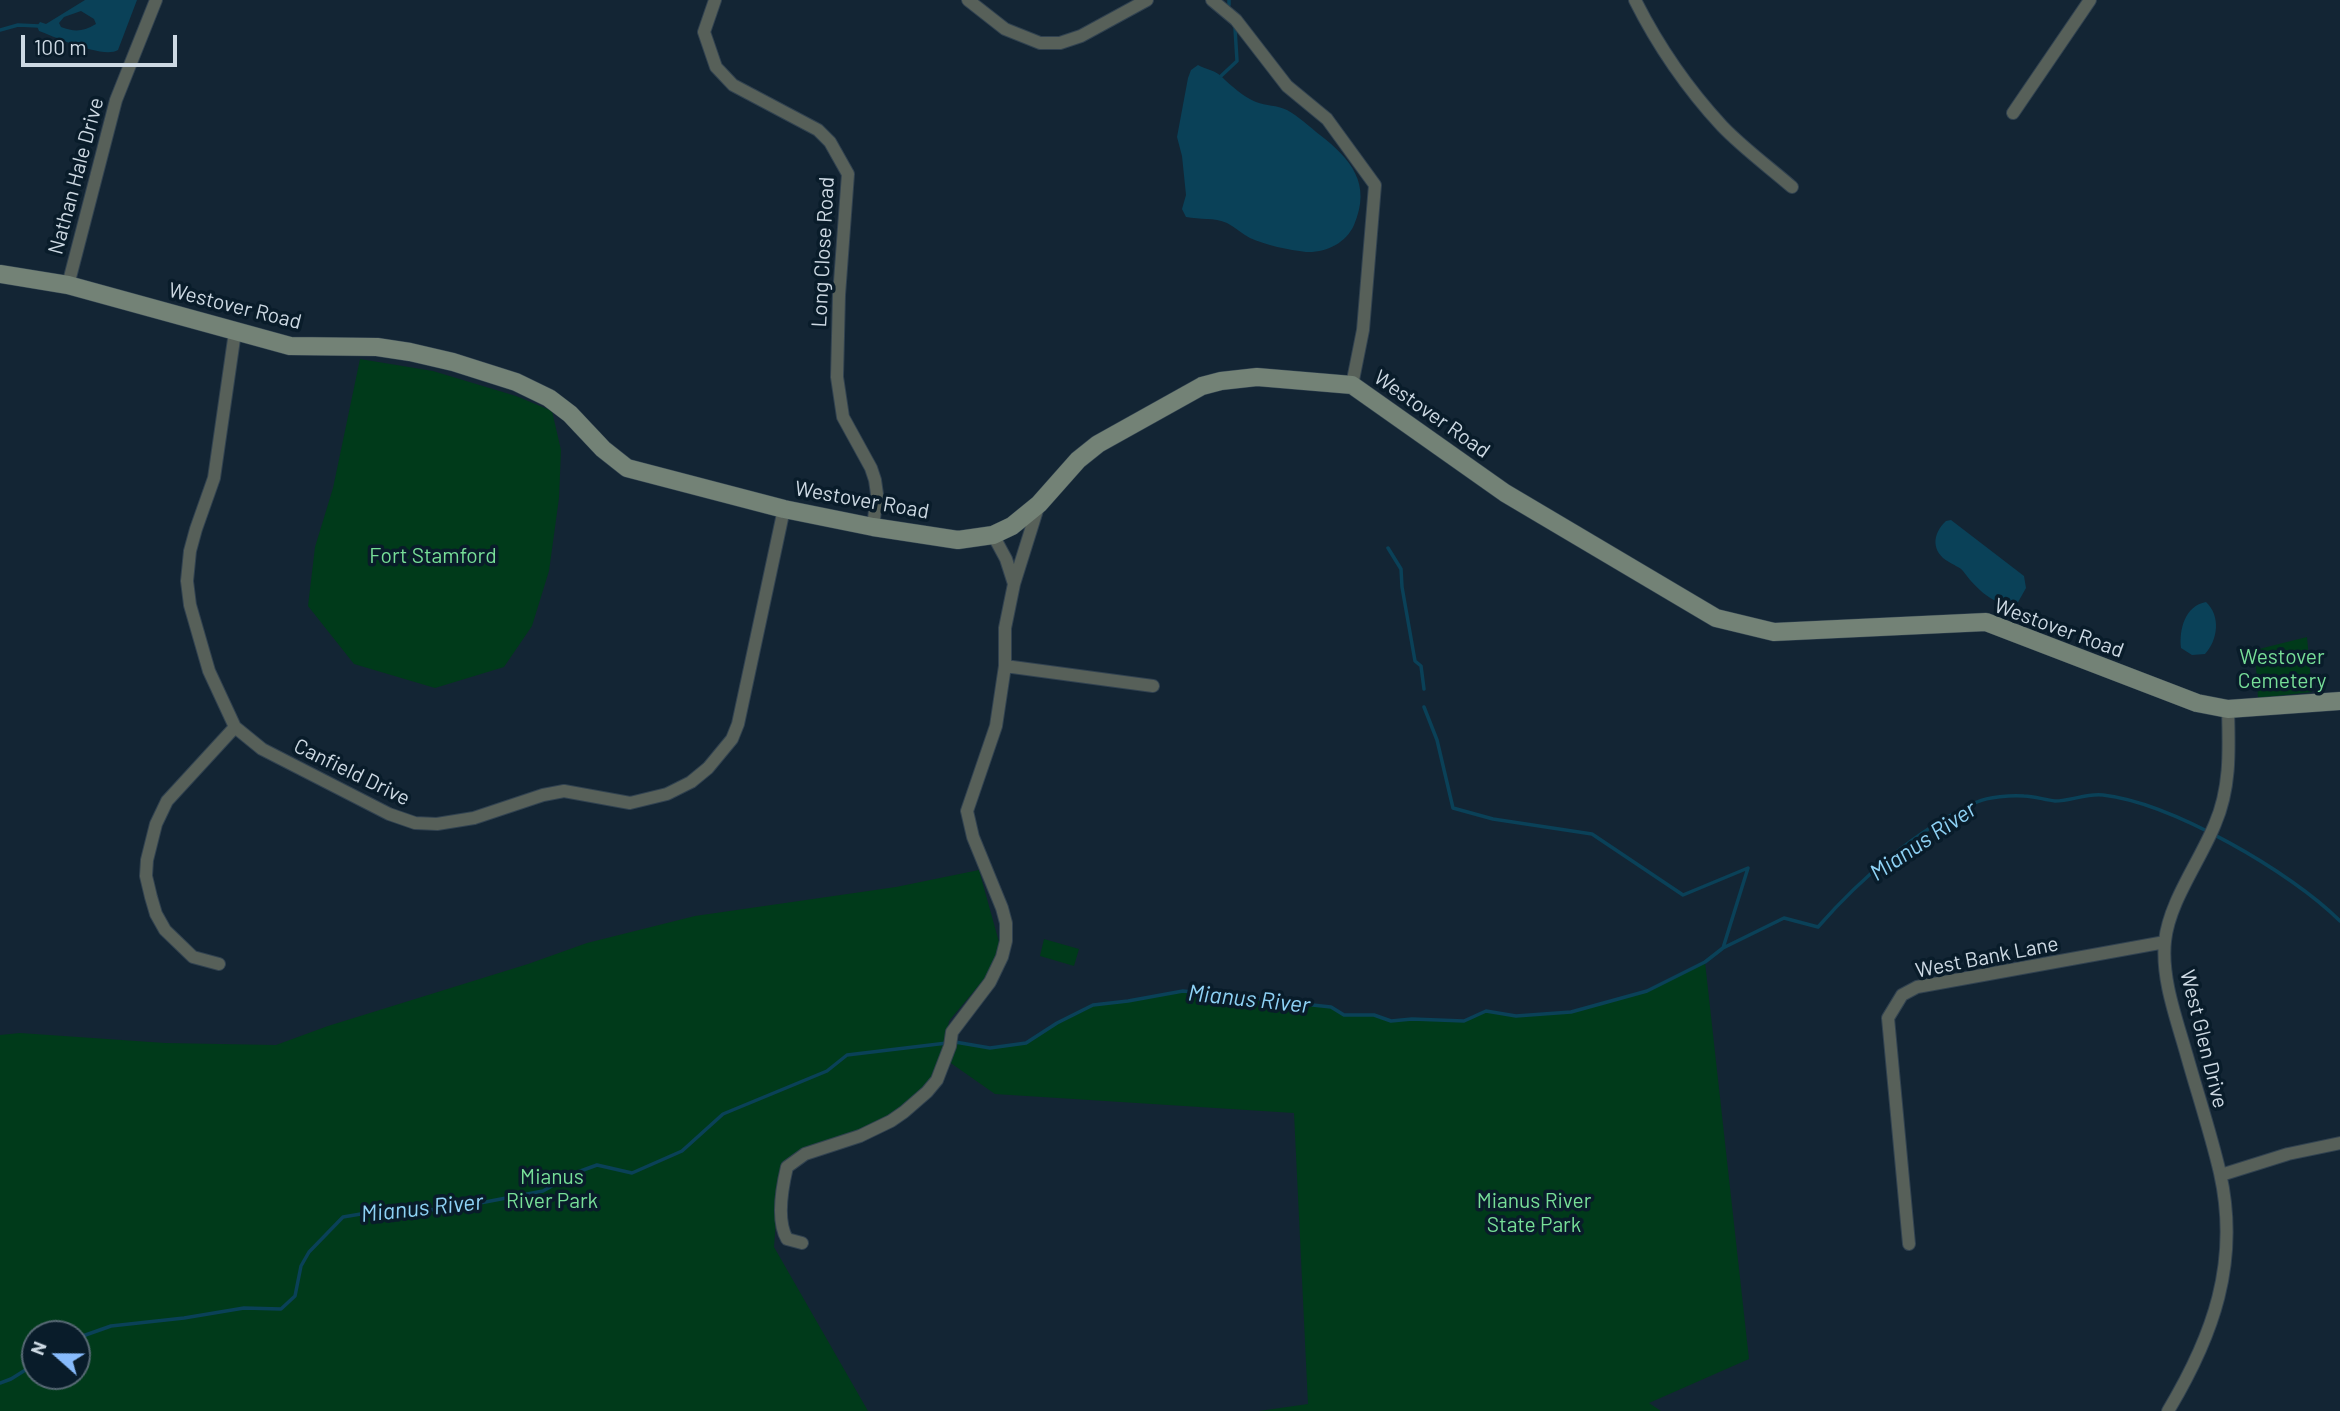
<!DOCTYPE html>
<html>
<head>
<meta charset="utf-8">
<style>
  body { margin:0 }
  #map { position:relative; width:2340px; height:1411px; overflow:hidden; background:#132534; font-family:Barlow,sans-serif }
  canvas { display:block }
  .north { position:absolute; left:21px; top:1320px; width:70px; height:70px; box-sizing:border-box; background:#091c2a; border:2px solid #576874; border-radius:50%; rotate:291deg; font-size:19px; font-weight:700; line-height:28px; text-align:center; color:#cdd9e3 }
  .north::after { content:''; display:block; margin:auto; width:24px; height:32px; background:#87bbfb; clip-path:polygon(50% 0,100% 100%,50% 72%,0 100%) }
  .scale { position:absolute; left:21px; top:35px; width:156px; height:32px; box-sizing:border-box; border:4px solid #cdd9e3; border-top:0; padding-left:9px; font-size:21px; line-height:24px; white-space:nowrap; color:#cdd9e3; -webkit-text-stroke:5px #091c2a; paint-order:stroke }
</style>
</head>
<body>
<div id="map">
<canvas width="2340" height="1411"></canvas>
<div class="north">N</div>
<div class="scale">100 m</div>
</div>
<script>
const c = document.querySelector('canvas').getContext('2d');
c.lineJoin = 'round';
function paint(path, color) { c.fillStyle = color; c.fill(path, 'evenodd'); }
function stroke(path, color, width, dash) { c.strokeStyle = color; c.lineWidth = width; c.lineCap = dash ? 'butt' : 'round'; c.setLineDash(dash || []); c.stroke(path); }
function write(font, color, halo, rows, align = 'center') {
  c.font = font + ' Barlow,sans-serif'; c.lineWidth = 7; c.setLineDash([]); c.textBaseline = 'middle'; c.strokeStyle = halo; c.fillStyle = color; for (const [text, x, y, turn = 0] of rows) {
    c.save(); c.translate(x, y); c.rotate((+turn || 0) * Math.PI / 180); c.textAlign = isNaN(turn) ? turn : align; if (halo) c.strokeText(text, 0, 0); c.fillText(text, 0, 0); c.restore();
  }
}
const green = new Path2D(`
  M360,359l73,12 83,25 36,15 9,39 -2,48 -10,73 -17,55 -28,41 -69,21 -81,-24 -46,-58 7,-59 18,-59z
  M2307,637l5,55 -54,6 -3,-48z
  M979,870l20,72 -4,24 -46,55 -4,22 18,-1 27,6 36,-5 31,-20 36,-18 35,-4 55,-10 148,16 13,8h30l17,6 21,-2 52,2 22,-10 30,5 55,-4 76,-21 58,-29 44,397 -100,44 12,8h-402l49,-7 -14,-291 -299,-19 -50,-35 -26,36 -34,24 -101,44 -4,6 -6,78 94,164h-868v-376l20,-2 145,10 111,2 52,-19 200,-62 59,-21 108,-27 201,-29zM35,1334h42v42h-42z
  M1044,939l35,10 -5,17 -34,-10z`);
const water = new Path2D(`
  M85,0h52l-19,50c-15,9 -63,-13 -79,-19l-2,-5 3,-4 6,2zM81,11l13,8 2,5c-14,8 -21,8 -35,3l-2,-4 5,-6z
  M1198,65c7,4 19,6 24,12 8,8 23,21 34,25 10,4 21,3 31,8 11,6 23,17 33,25 31,24 52,49 34,90 -8,18 -28,28 -48,27 -17,-2 -41,-7 -56,-14 -8,-4 -15,-11 -23,-15 -13,-6 -27,-3 -41,-6l-4,-8 4,-14 -4,-39 -5,-19 11,-59 3,-8z
  M1951,520l73,56 2,12 -9,16c-22,5 -43,-18 -54,-33 -3,-4 -10,-6 -14,-9 -18,-10 -17,-28 -3,-41z
  M2206,602c15,14 12,38 -1,52l-13,1 -11,-7c-2,-19 4,-42 25,-46z`);
const stream = new Path2D(`
  M1229,0v5
  M0,30l18,-5 21,1
  M1221,76l16,-15 -2,-33
  M1388,548l13,21 1,18 13,74 6,5 3,23
  M1424,707l13,33 16,68 40,11 99,15 91,61 65,-27 -25,80
  M955,1042l35,6 36,-5 31,-20 36,-18 35,-4 55,-10 148,16 13,8h30l17,6 21,-2 52,2 22,-10 30,5 55,-4 76,-21 58,-29 18,-14 61,-30 34,9c43,-49 99,-98 159,-125 11,-5 34,-7 47,-6 10,0 21,4 31,5 16,0 32,-8 48,-6 69,8 188,77 237,126
  M77,1338l34,-12 73,-8 60,-10 37,1 14,-13 6,-30 8,-14 34,-35 71,-12 24,6 105,-20 32,-18 22,-8 35,8 50,-22 41,-37 104,-43 20,-16 100,-12
  M0,1383l11,-4 24,-15`);
const street = new Path2D(`
  M715,0l-11,32 12,35 17,18 85,45 12,12 18,32 -9,121 -2,82 6,40 28,51 4,12 2,14 -4,33
  M968,0l37,29 35,14h20l21,-7 66,-36
  M1212,0l24,20 51,66 40,33 48,66 -12,145 -11,55
  M1635,0c23,46 52,88 87,126 21,22 47,41 70,61
  M2013,113l77,-113
  M68,285l48,-185 40,-100
  M235,332l-21,146 -18,51 -6,22 -3,30 3,24 19,66 26,56 27,22 127,65 26,9 22,1 37,-6 69,-23 21,-4 66,12 37,-9 24,-12 17,-14 24,-29 6,-15 46,-215
  M1014,584l25,-80
  M1005,666l148,20
  M219,964l-26,-7 -28,-27 -9,-16 -5,-17 -5,-21 1,-16 9,-36 11,-23 68,-74
  M2221,1175l67,-21 52,-11
  M802,1243l-15,-4c-11,-19 -5,-51 0,-72l18,-13 55,-18 31,-15 13,-9 23,-20 10,-12 13,-34 2,-14 38,-50 12,-25 4,-16v-18l-4,-15 -29,-71 -6,-26 29,-85 9,-60v-38l9,-44 -8,-25 -13,-24
  M1909,1244l-21,-226 14,-23 15,-8 248,-45
  M2168,1411c45,-75 72,-149 52,-238 -9,-39 -22,-78 -33,-117 -10,-36 -26,-77 -22,-115 4,-39 35,-80 50,-117 16,-37 14,-75 13,-115`);
const secondary = new Path2D(`
  M0,274l68,11 222,61 87,1 33,5 43,10 63,20 33,16 21,16 33,35 24,19 157,41 89,18 85,13 35,-5 19,-9 27,-22 39,-44 20,-16 104,-58 19,-5 36,-4 95,8 153,108 211,125 58,14 212,-10 211,81 31,6 112,-8`);
const streetNames = [
  ["Nathan Hale Drive",76,176,-75],
  ["Long Close Road",823,252,-87],
  ["Westover Road",235,306,14],
  ["Westover Road",1432,414,35],
  ["Westover Road",862,500,10],
  ["Westover Road",2059,628,20],
  ["Canfield Drive",352,772,26],
  ["West Bank Lane",1987,957,-11],
  ["West Glen Drive",2204,1039,76]
];
const parkNames = [
  ["Fort Stamford",433,556],
  ["Westover",2282,657],
  ["Cemetery",2282,681],
  ["Mianus",552,1177],
  ["River Park",552,1201],
  ["Mianus River",1534,1201],
  ["State Park",1534,1225]
];
const waterNames = [
  ["Mianus River",1923,841,-34],
  ["Mianus River",1249,999,6],
  ["Mianus River",422,1208,-6]
];
paint(green, '#003a1a');
paint(water, '#0a4158');
stroke(stream, '#0a4158', 3.5);
stroke(street, '#314250', 14);
stroke(secondary, '#314250', 19);
stroke(street, '#576059', 12);
stroke(secondary, '#738276', 18);
write('21px', '#cdd9e3', '#091c2a', streetNames);
write('21px', '#77df98', '#091c2a', parkNames);
write('italic 23px', '#8ed2f5', '#091c2a', waterNames);
</script>
</body>
</html>
